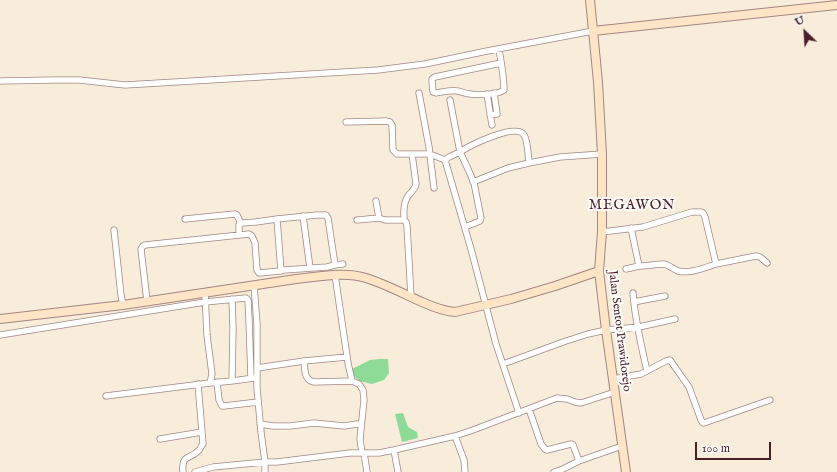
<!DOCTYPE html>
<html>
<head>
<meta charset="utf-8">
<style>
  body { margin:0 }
  #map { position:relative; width:837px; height:472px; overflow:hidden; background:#f8ecdb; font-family:"IM FELL English",serif }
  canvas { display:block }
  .north { position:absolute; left:785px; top:12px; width:40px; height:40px; -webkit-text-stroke:3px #fdfcf7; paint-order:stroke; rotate:335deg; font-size:11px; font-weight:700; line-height:16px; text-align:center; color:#4a1f2b }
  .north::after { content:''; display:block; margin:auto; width:14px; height:18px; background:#4a1f2b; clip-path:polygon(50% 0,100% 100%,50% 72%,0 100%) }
  .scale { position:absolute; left:695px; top:442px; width:76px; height:18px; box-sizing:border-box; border:2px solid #4a1f2b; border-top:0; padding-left:5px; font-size:12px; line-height:14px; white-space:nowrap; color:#4a1f2b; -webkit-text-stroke:3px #fdfcf7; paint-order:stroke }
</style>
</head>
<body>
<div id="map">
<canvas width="837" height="472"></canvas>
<div class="north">U</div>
<div class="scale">100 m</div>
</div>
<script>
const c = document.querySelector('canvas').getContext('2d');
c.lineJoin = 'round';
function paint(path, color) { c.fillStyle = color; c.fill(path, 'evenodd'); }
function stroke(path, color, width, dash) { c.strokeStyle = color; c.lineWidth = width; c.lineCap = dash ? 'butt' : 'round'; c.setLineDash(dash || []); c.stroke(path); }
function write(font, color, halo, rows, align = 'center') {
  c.font = font + ' "IM FELL English",serif'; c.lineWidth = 4; c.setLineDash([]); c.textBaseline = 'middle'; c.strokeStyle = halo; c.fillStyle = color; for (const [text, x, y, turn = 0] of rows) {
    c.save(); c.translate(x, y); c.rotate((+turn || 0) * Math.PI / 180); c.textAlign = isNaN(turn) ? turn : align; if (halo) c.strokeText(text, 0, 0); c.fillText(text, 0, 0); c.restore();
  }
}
const green = new Path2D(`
  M379,359h9l1,14 -5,7 -12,4 -12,-3 -8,-6 -2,-5 20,-10z
  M403,413l5,14 9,5 1,6 -16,4 -7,-28z`);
const street = new Path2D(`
  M499,49c2,13 5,28 5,41 -6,5 -26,5 -34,4 -4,0 -8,-2 -12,-3 -8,-1 -15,1 -22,2l-3,-1 -1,-11v-2l3,-2 66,-14
  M0,81l55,-1h24l46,5 253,-15 47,-6 62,-13 106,-20
  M419,93l10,54 5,41
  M487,94l5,31
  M450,100l10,52c9,-6 56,-30 64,-17 4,6 4,20 5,28l31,-6 42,-3
  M490,115l7,-1 -3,-21
  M346,122l40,-1 4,1 2,3 1,25 4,4h33l15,6 26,89 25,95 23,69
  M445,160l4,-3 11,-5 8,17 6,14 7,35 -1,3 -15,6
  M473,182l35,-14 21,-5
  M376,201l3,17 6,2h19l2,2 1,4 4,71
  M303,216l7,52
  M185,219l50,-5 2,1 4,9
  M357,220l22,-2
  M404,220c0,-6 -1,-14 2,-20 2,-7 9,-9 10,-16l-4,-30
  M114,230l7,65 2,10
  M602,232l41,-5 49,-15h9l2,1 2,4 11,47c-12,4 -26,10 -38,7 -5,-2 -9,-6 -14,-7 -8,0 -16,2 -25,2l-8,-38
  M239,235v-10l3,-2 14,-1 21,-3
  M716,264l40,-8 4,1 7,6
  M335,265l8,-1
  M626,269l13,-3
  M335,275l13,88 4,18 7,3 4,6 1,10 -4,39 2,14
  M633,293c2,27 8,52 14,78
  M147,301l-6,-52 2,-3 2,-1 104,-11 3,2 3,7 2,27 2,3c9,-1 17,-1 25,-3l43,-3 8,-2 -7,-47 -2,-3h-9l-40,4 4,52
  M634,302l31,-6
  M0,335l205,-33 41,-4 2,2 1,20 2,58
  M304,361c1,9 0,19 10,21l38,-1
  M503,364l63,-23 22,-7 18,-4 33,-3 36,-8
  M257,368l47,-7 43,-4
  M613,379l28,-5 25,-13 4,-1 19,27 12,33 2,3h1l66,-23
  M232,381l22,-3
  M217,382l2,18 3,6h2l34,-4
  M210,383l22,-2 1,-52 -1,-30
  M106,396l104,-13 2,-9 -5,-39 -2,-42
  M529,409l12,35 4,5 2,1 24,-6 2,1 6,16 43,-15
  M260,424l13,2h17l24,-3 30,3 13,-2 4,1
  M455,436l9,24 1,12
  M160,439l42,-7
  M394,450l4,22
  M364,453l3,19
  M183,472c-2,-19 8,-12 16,-22 1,0 3,-6 4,-6l-5,-60
  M195,472l18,-5 52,-5 -4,-30 -4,-44v-64l-3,-39
  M265,472v-10h12l73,-9h29l15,-3 61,-14 18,-6 84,-32 10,1 8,3 6,1 34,-11
  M554,472l9,-3 16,-8`);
const secondary = new Path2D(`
  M590,0l8,82 4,72v78l-3,39 7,59 20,142
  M593,31l244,-26
  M0,319l123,-14 173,-26c22,-2 48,-8 70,-1 19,6 38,16 56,24 11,5 21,9 33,10l56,-13 44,-13 44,-15`);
const streetNames = [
  ["Jalan Sentot Prawidorejo",619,331,83]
];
const quarterNames = [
  ["MEGAWON",632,206]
];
paint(green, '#8edb98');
stroke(street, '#a18683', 7);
stroke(secondary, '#a18683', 10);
stroke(street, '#fff', 5.5);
stroke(secondary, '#ffe4c6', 8);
write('12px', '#4a1f2b', '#fdfcf7', streetNames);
c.letterSpacing = '1px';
write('14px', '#4a1f2b', '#fdfcf7', quarterNames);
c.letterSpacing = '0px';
</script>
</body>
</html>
